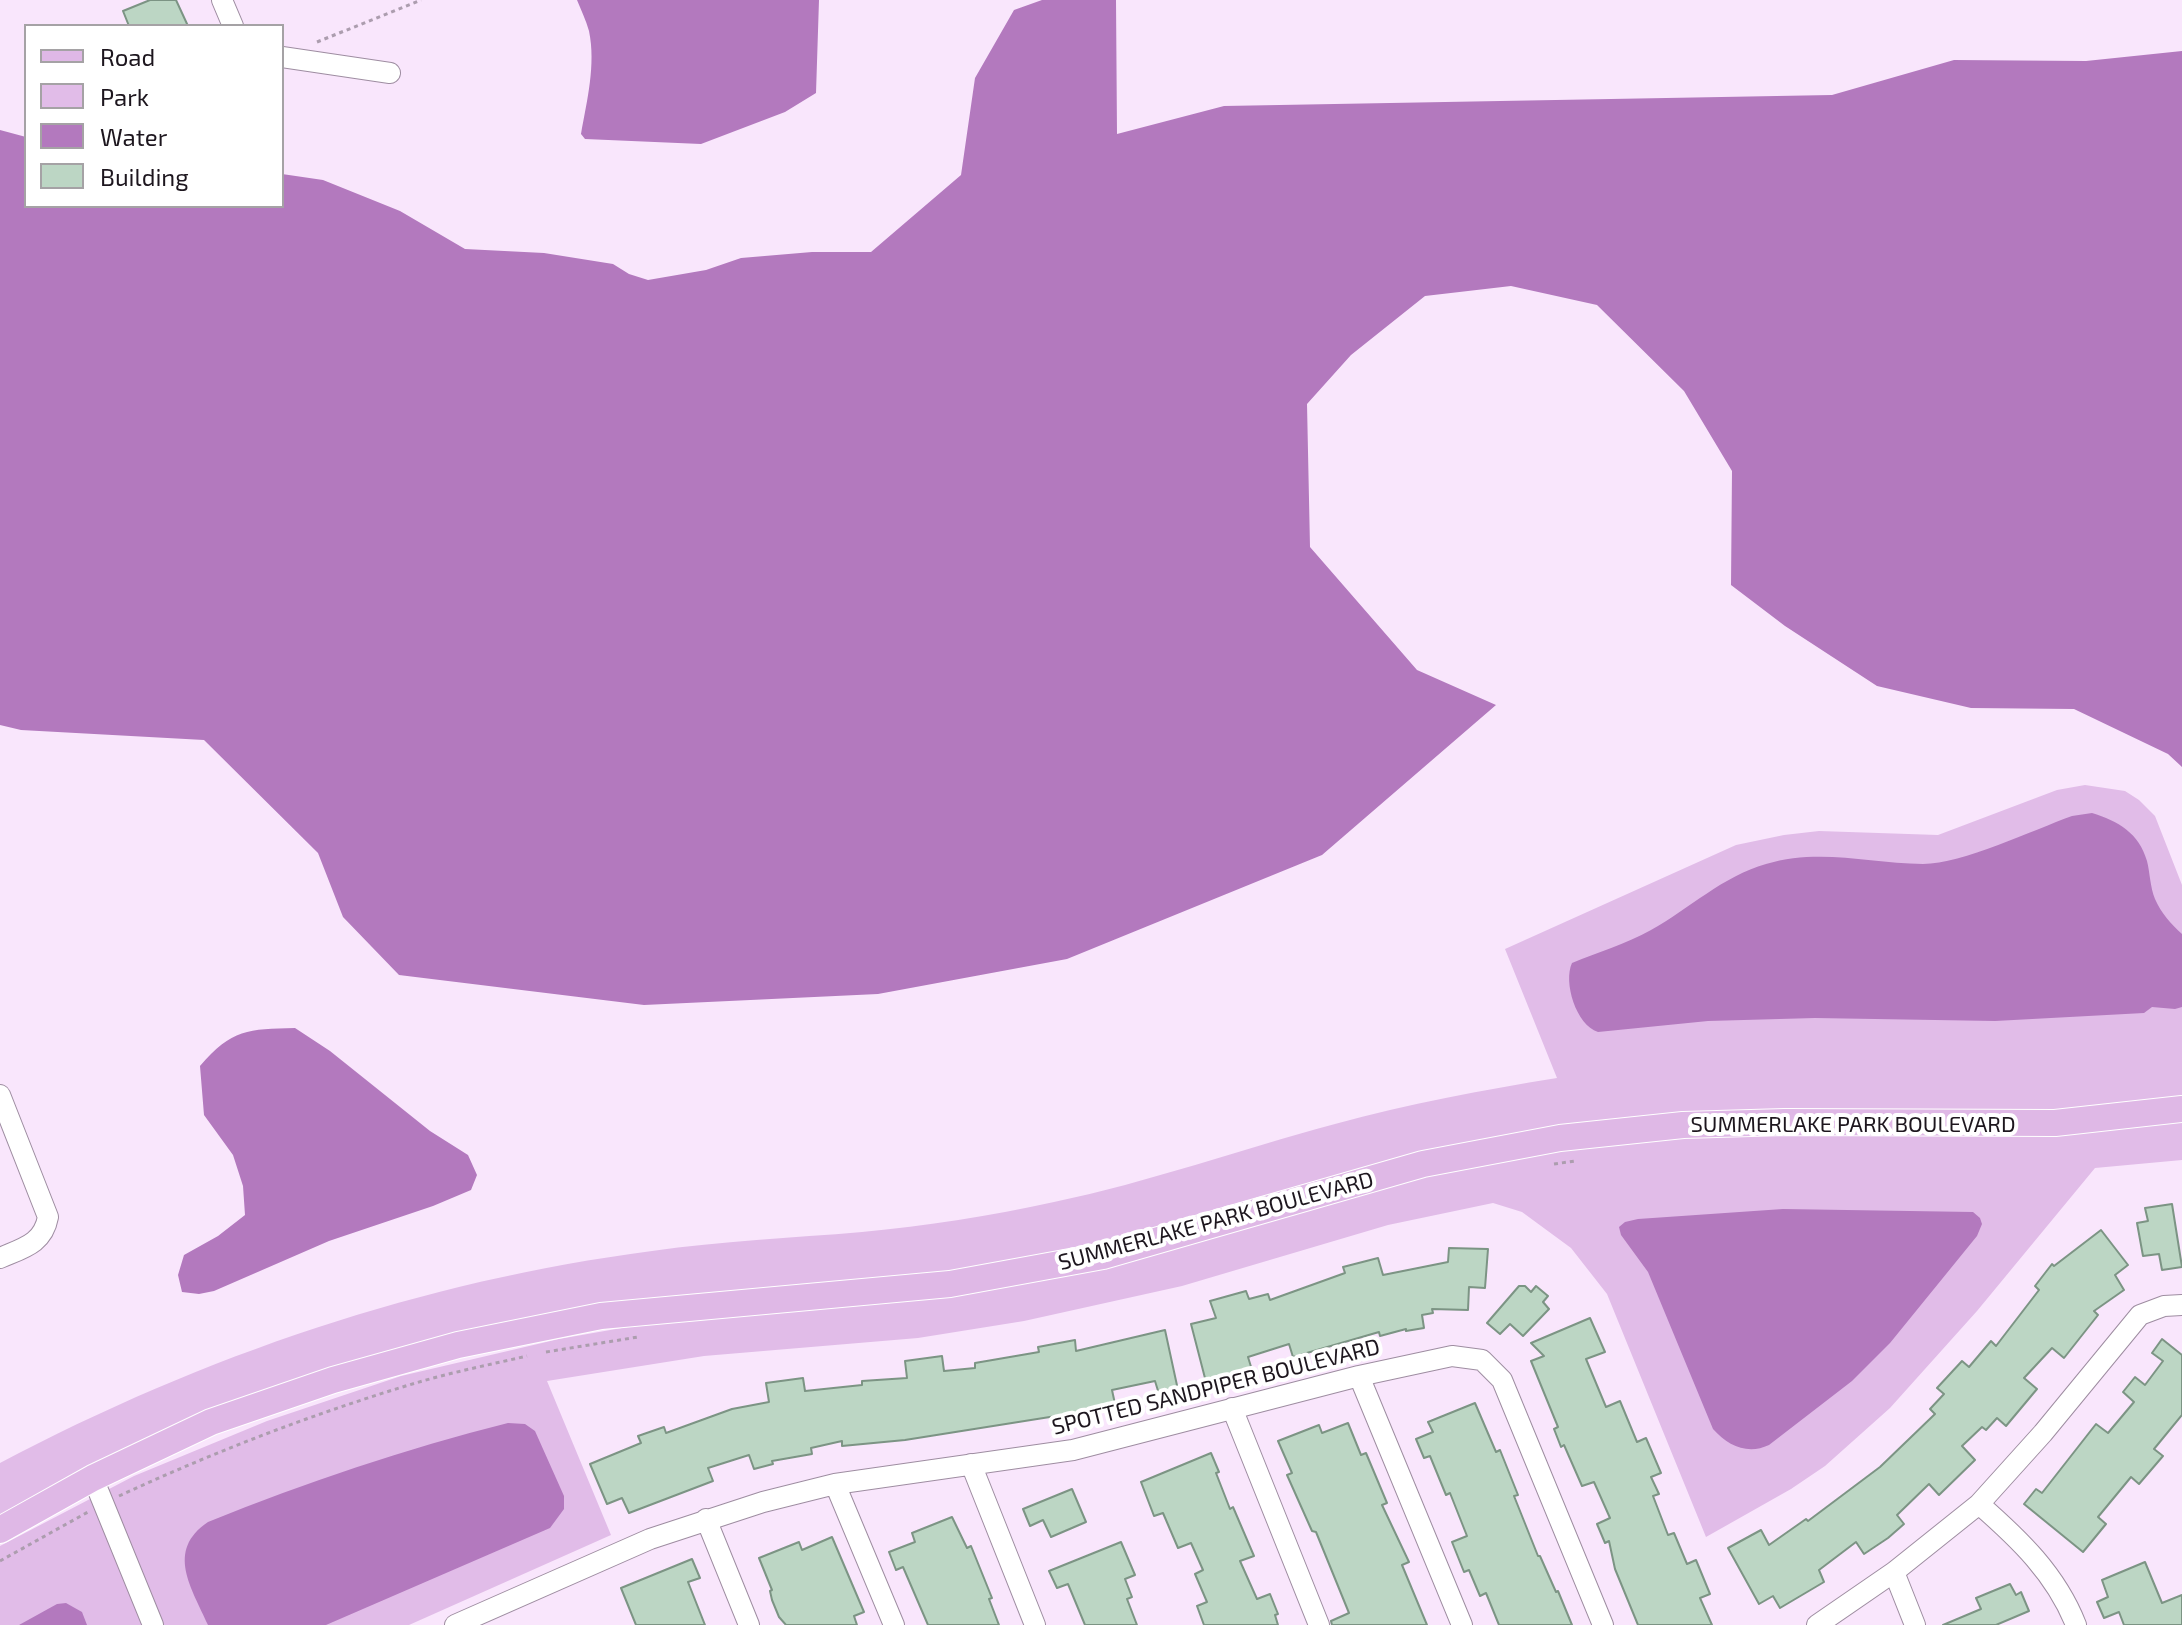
<!DOCTYPE html>
<html>
<head>
<meta charset="utf-8">
<style>
  body { margin:0 }
  #map { position:relative; width:2182px; height:1625px; overflow:hidden; background:#f9e6fc; font-family:"Exo 2",sans-serif }
  canvas { display:block }
  .legend { position:absolute; left:24px; top:24px; width:260px; height:184px; box-sizing:border-box; background:#fff; border:2px solid #a5a2a5; margin:0; padding:10px 14px; list-style:none; font-size:24px; color:#1d161e }
  .legend li { display:flex; align-items:center; gap:16px; height:40px }
  .legend b { width:40px; border:2px solid #a5a2a5 }
</style>
</head>
<body>
<div id="map">
<canvas width="2182" height="1625"></canvas>
<ul class="legend">
<li><b style="height:10px;background:#dfb8e6"></b>Road</li>
<li><b style="height:22px;background:#e1bce8"></b>Park</li>
<li><b style="height:22px;background:#b379be"></b>Water</li>
<li><b style="height:22px;background:#bcd6c4"></b>Building</li>
</ul>
</div>
<script>
const c = document.querySelector('canvas').getContext('2d');
c.lineJoin = 'round';
function paint(path, color) { c.fillStyle = color; c.fill(path, 'evenodd'); }
function stroke(path, color, width, dash) { c.strokeStyle = color; c.lineWidth = width; c.lineCap = dash ? 'butt' : 'round'; c.setLineDash(dash || []); c.stroke(path); }
function write(font, color, halo, rows, align = 'center') {
  c.font = font + ' "Exo 2",sans-serif'; c.lineWidth = 8; c.setLineDash([]); c.textBaseline = 'middle'; c.strokeStyle = halo; c.fillStyle = color; for (const [text, x, y, turn = 0] of rows) {
    c.save(); c.translate(x, y); c.rotate((+turn || 0) * Math.PI / 180); c.textAlign = isNaN(turn) ? turn : align; if (halo) c.strokeText(text, 0, 0); c.fillText(text, 0, 0); c.restore();
  }
}
const green = new Path2D(`
  M2085,785l40,6 14,9 16,16 27,69v224l-622,29 -457,118 -502,60 -268,64 -333,150v-67c205,-108 422,-182 652,-212 69,-10 140,-13 210,-19 64,-6 129,-16 192,-30 96,-20 187,-53 281,-78 73,-20 148,-34 222,-46l-52,-129 231,-104 48,-10 35,-4 119,4 119,-45z
  M2182,1122v38l-87,8 -118,143 -87,97 -65,58 -34,23 -85,48 -99,-243 -36,-46 -49,-36 -29,-9 -105,22 -206,61 -158,35 -106,17 -214,18 -157,25 64,154 -202,90h-409v-79l134,-70 133,-55 134,-45 158,-37 74,-13 210,-20 557,-125 160,-30 123,-15 428,-8z`);
const water = new Path2D(`
  M577,0h242l-3,93 -31,19 -84,32 -116,-5 -4,-5c6,-34 15,-69 8,-103 -3,-11 -8,-21 -12,-31z
  M1042,0h74l1,134 107,-28 608,-11 122,-35 132,1 96,-10v716l-14,-13 -94,-45 -103,-1 -94,-22 -92,-60 -54,-41 1,-114 -48,-80 -87,-86 -86,-19 -86,10 -74,59 -44,49 3,143 107,123 79,35 -174,150 -255,104 -189,35 -234,11 -245,-30 -56,-58 -25,-64 -114,-113 -183,-10 -21,-5v-595l26,7v69h256v-32l41,6 77,31 65,38 79,4 69,11 16,10 19,6 58,-10 35,-12 71,-6h59l90,-77 14,-97 39,-68z
  M2092,813c26,8 47,20 55,48 3,12 3,26 8,38 6,14 16,25 27,35v73l-7,2 -23,-2 -8,6 -149,8 -180,-3 -107,3 -110,11c-22,-7 -35,-50 -26,-69 26,-11 54,-19 79,-33 38,-21 72,-54 115,-66 53,-16 103,-1 157,0 39,0 110,-34 149,-48z
  M295,1028l35,23 100,80 38,24 9,20 -6,15 -38,16 -104,35 -115,50 -15,3 -17,-2 -4,-17 6,-20 34,-19 27,-21 -2,-29 -10,-31 -29,-40 -4,-49c32,-37 48,-37 95,-38z
  M1783,1209l190,3 7,6 2,6 -5,12 -87,107 -38,38 -83,64c-21,10 -41,1 -56,-16l-65,-157 -27,-37 -2,-8 6,-5 13,-3z
  M508,1423l17,1 10,7 29,65v13l-14,19 -224,97h-118c-16,-37 -43,-74 0,-103 99,-40 197,-73 300,-99z
  M66,1603l16,9 5,13h-68l38,-21z`);
const building = new Path2D(`
  M150,0h26l12,26h-59l-6,-15z
  M2172,1204l10,63 -20,3 -3,-16 -16,2 -6,-33 11,-2 -3,-13z
  M2101,1230l27,35 -13,10 9,15 -30,21 4,4 -34,43 -12,-10 -28,30 13,11 -31,37 -9,-8 -11,12 -4,-3 -20,19 13,14 -36,35 -10,-11 -32,31 7,9 -16,14 -24,16 -8,-12 -37,28 5,12 -44,26 -7,-12 -14,8 -31,-56 33,-18 8,15 37,-26 2,2 72,-54 55,-53 -5,-5 14,-15 -7,-6 25,-27 7,6 22,-26 5,5 43,-56 -4,-4 17,-22 2,2z
  M1449,1248l39,1 -3,39 -16,-1 -1,23 -36,-1 1,4 -11,2 2,13 -18,3v-2l-26,7 -1,-4 -86,25 -4,-13 -41,13 4,13 -46,12 -15,-58 25,-6 -6,-17 36,-10 3,8 19,-5 2,6 75,-27 -2,-6 35,-9 5,17 65,-13z
  M1519,1286h6l6,6 5,-6 12,10 -5,6 6,7 -26,27 -13,-12 -10,10 -13,-11z
  M1590,1318l15,34 -19,7 20,48 14,-6 17,41 9,-4 15,35 -10,4 8,17 -6,2 15,39 6,-2 13,31 9,-4 14,34 -10,4 12,27h-74l-23,-56 -6,-28 -4,2 -8,-19 13,-6 -16,-36 -12,4 -18,-41 -3,2 -7,-18 4,-2 -27,-66 13,-5 -13,-13z
  M1165,1330l13,60 -19,4 -4,-13 -43,9 3,14 -40,9 -170,27 -63,6v-5l-31,7 1,6 -40,7 1,3 -19,5 -5,-14 -41,13 5,13 -84,32 -7,-15 -15,6 -17,-40 51,-21 -3,-7 26,-9 2,6 66,-24 37,-7 -3,-19 37,-5 2,13 57,-6v-4l45,-3 -2,-17 37,-5 2,15 31,-3v-5l64,-11 -1,-5 37,-7 1,11z
  M2162,1339l20,16v60l-28,34 9,7 -24,28 -8,-7 -33,40 8,7 -23,28 -59,-48 12,-15 6,4 54,-69 12,9 26,-31 -11,-10 12,-15 10,8 18,-24 -11,-8z
  M1475,1403l21,49 4,-2 18,45 -4,1 24,60h2l16,36 2,-1 14,34h-73l-13,-32 -6,3 -11,-26 -5,2 -12,-30 15,-6 -17,-43 -4,2 -16,-39 -6,2 -8,-19 17,-7 -5,-10z
  M1348,1423l13,32 5,-2 21,50 -5,2 27,57 -7,3 25,60h-95l-1,-4 18,-8 -33,-81 -4,-1 -25,-56 5,-2 -14,-32 41,-16 3,8z
  M1211,1453l8,19 -3,1 14,36 3,-2 21,49 -14,5 17,38 13,-5 8,20 -3,1 3,10h-74l-7,-19 10,-4 -12,-28 8,-4 -12,-27 -13,5 -15,-35 -9,3 -13,-34z
  M1072,1489l14,33 -35,15 -8,-17 -13,6 -7,-17z
  M952,1517l15,31 4,-2 21,52 -3,1 10,26h-71l-25,-58 -7,3 -7,-18 26,-10 -3,-9z
  M832,1537l32,75 -10,4 3,9h-71l-7,-8 -7,-17 -2,-9 2,-1 -13,-32 40,-16 3,8z
  M1121,1542l14,33 -10,4 7,18 -5,2 10,26h-52l-17,-41 -11,4 -8,-17z
  M692,1559l8,19 -12,4 17,43h-69l-15,-37z
  M2145,1562l17,41 20,-8v30h-58l-5,-13 -15,6 -7,-16 11,-5 -6,-17z
  M2010,1584l6,11 5,-3 8,19 -33,14h-53l38,-16 -5,-11z`);
const path = new Path2D(`
  M317,42l104,-42
  M1554,1164l21,-3
  M546,1352l92,-15
  M119,1496c95,-44 191,-81 290,-111 39,-12 79,-20 118,-29
  M0,1561l88,-49`);
const minor = new Path2D(`
  M222,0l11,26
  M282,57l108,16
  M0,1095l48,122c-5,27 -25,31 -48,41
  M1359,1376l103,249
  M1232,1408l87,217
  M971,1464l64,161
  M93,1478l60,147
  M835,1484l59,141
  M1979,1504c40,35 77,70 97,121
  M706,1519l43,106
  M1894,1572l21,53
  M455,1625l195,-86 113,-37 72,-18 238,-34 286,-74 93,-20 30,4 20,20 101,245
  M1817,1625l77,-53 85,-68 64,-71 97,-118 24,-9 18,-1`);
const major = new Path2D(`
  M0,1530l93,-52 118,-56 122,-42 125,-35 143,-29 349,-32 153,-28 320,-92 137,-26 123,-13 102,-3 270,1 127,-14`);
const streetNames = [
  ["SUMMERLAKE PARK BOULEVARD",1853,1125],
  ["SUMMERLAKE PARK BOULEVARD",1216,1221,-15],
  ["SPOTTED SANDPIPER BOULEVARD",1216,1387,-14]
];
paint(green, '#e1bce8');
paint(water, '#b379be');
paint(building, '#bcd6c4');
stroke(building, '#7c9484', 2);
stroke(minor, '#9e8da1', 22);
stroke(major, '#fff', 28);
stroke(path, '#ac9dae', 3, [4, 4]);
stroke(minor, '#fff', 20);
stroke(major, '#dfb8e6', 26);
write('22px', '#1d161e', '#fff', streetNames);
</script>
</body>
</html>
